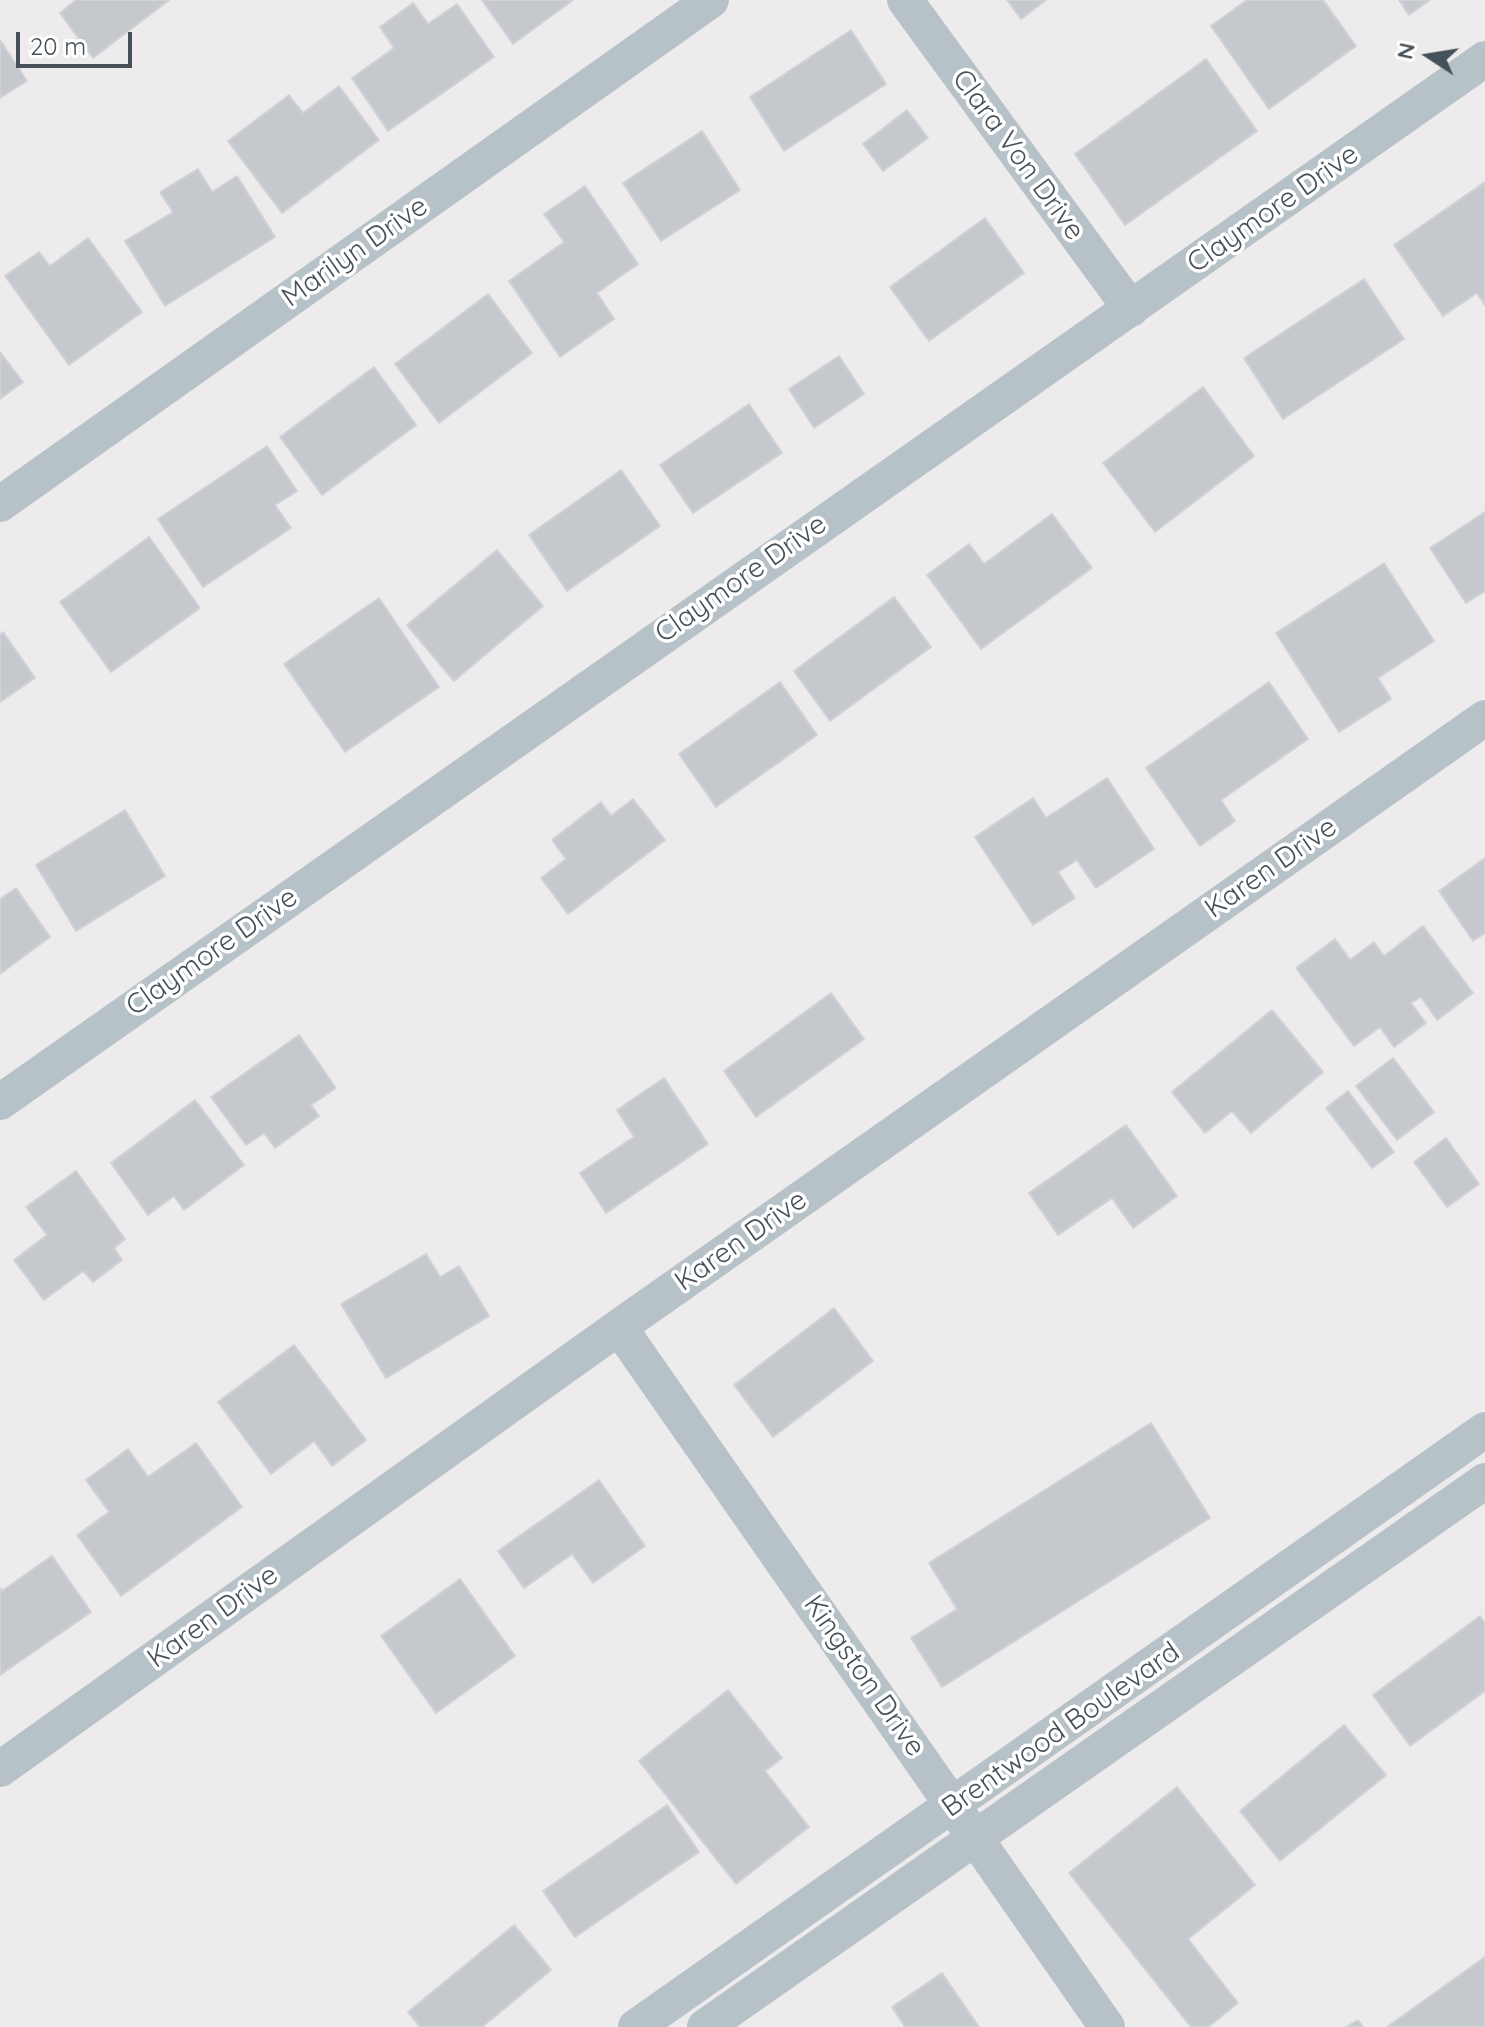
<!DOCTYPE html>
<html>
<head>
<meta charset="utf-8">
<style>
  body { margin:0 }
  #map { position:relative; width:1485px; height:2027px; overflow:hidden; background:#eeebec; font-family:Quicksand,sans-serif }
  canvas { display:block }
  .north { position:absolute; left:1389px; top:16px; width:80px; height:80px; -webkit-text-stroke:6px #fff; paint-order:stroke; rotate:282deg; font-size:22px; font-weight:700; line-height:32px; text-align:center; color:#455058 }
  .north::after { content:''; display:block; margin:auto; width:28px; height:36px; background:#455058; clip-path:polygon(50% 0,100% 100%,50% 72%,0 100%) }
  .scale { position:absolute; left:16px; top:32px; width:116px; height:36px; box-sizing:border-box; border:4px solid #455058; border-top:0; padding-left:10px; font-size:24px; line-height:28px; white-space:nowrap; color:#455058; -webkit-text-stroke:6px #fff; paint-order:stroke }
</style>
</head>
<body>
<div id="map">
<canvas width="1485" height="2027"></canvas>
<div class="north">N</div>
<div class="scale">20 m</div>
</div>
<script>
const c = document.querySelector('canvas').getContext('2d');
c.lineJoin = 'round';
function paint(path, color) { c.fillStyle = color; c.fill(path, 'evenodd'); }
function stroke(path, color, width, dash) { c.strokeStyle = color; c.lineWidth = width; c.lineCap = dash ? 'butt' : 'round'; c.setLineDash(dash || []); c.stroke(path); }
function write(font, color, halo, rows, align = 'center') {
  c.font = font + ' Quicksand,sans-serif'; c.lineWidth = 7; c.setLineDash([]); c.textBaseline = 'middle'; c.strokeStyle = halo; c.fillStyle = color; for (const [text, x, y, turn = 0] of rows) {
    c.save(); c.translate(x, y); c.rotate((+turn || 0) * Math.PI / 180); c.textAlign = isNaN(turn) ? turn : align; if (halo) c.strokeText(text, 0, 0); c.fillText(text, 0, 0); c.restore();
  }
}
const building = new Path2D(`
  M76,0h93l-76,58 -33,-45z
  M482,0h91l-60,44z
  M1007,0h39l-25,19z
  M1247,0h76l33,46 -87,63 -58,-83z
  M1399,0h31l-21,15z
  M413,3l15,21 29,-20 37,53 -106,74 -36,-53 42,-30 -14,-21z
  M851,30l35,54 -102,67 -34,-54z
  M0,40l27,41 -27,17z
  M1206,59l51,72 -132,94 -50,-71z
  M339,86l40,54 -97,73 -54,-72 61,-46 14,18z
  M907,110l21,28 -45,33 -20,-27z
  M702,131l38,59 -79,51 -38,-58z
  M198,169l14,23 25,-16 38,61 -110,69 -40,-65 48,-29 -13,-20z
  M1485,182v123l-8,-12 -34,23 -49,-71z
  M585,186l53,78 -41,29 17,26 -54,38 -51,-76 55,-39 -20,-28z
  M985,218l39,55 -95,68 -39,-54z
  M88,238l54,74 -73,53 -64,-89 34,-24 11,14z
  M1364,279l40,60 -121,80 -39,-61z
  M488,294l44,59 -93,70 -44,-59z
  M0,352l23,30 -23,17z
  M839,356l25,38 -50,34 -25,-39z
  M374,367l42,58 -94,70 -42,-58z
  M1203,387l51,69 -99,76 -52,-69z
  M749,404l33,49 -89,60 -33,-48z
  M267,446l30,45 -22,14 16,23 -88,59 -45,-68z
  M621,470l39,56 -93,65 -38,-56z
  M1485,512v79l-19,12 -36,-55z
  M1052,514l40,54 -111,81 -54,-74 42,-31 15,20z
  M149,537l51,71 -89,64 -51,-70z
  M497,550l46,56 -89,75 -47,-56z
  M1384,563l50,78 -56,37 13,21 -52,33 -63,-99z
  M894,597l37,50 -101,74 -36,-50z
  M379,598l60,89 -94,65 -61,-88z
  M3,632l32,46 -35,24v-67z
  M780,682l37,53 -101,72 -37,-53z
  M1269,682l39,57 -87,61 14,21 -35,25 -54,-78z
  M1107,778l47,71 -58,39 -19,-28 -19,12 17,26 -42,27 -58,-88 58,-39 13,20z
  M633,799l32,41 -97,74 -27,-36 25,-19 -14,-19 49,-38 10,14z
  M125,810l40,66 -89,55 -40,-66z
  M1485,858v75l-12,8 -34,-50z
  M16,888l34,49 -50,37v-75z
  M1423,926l50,67 -36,27 -16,-23 -10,6 15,20 -32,24 -14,-20 -26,19 -58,-78 39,-29 15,21 24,-18 10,14z
  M831,993l33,46 -108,78 -32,-46z
  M1272,1010l51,62 -72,61 -19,-22 -27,22 -33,-41z
  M299,1035l37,53 -25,17 8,11 -44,32 -11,-15 -18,12 -35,-48z
  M1393,1058l41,54 -37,28 -41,-54z
  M664,1078l44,66 -102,69 -26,-40 54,-36 -17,-27z
  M1348,1091l46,61 -22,16 -46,-60z
  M195,1100l49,65 -60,45 -10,-14 -26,19 -37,-52z
  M1126,1125l51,71 -44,32 -21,-30 -54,37 -29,-42z
  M1446,1138l33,46 -32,23 -33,-45z
  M76,1171l49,68 -11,9 8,12 -29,22 -10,-11 -39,29 -30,-40 33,-25 -21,-28z
  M426,1254l14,23 19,-11 30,50 -103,62 -45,-74z
  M834,1308l39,53 -100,76 -39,-52z
  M294,1345l72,95 -34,26 -18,-25 -43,33 -53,-72z
  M1151,1423l59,95 -268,169 -31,-49 46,-29 -28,-46z
  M196,1443l46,64 -121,89 -44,-61 32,-23 -23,-32 42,-31 20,28z
  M599,1480l46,66 -52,37 -21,-29 -48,34 -26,-37z
  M52,1556l39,56 -91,63v-87l2,3z
  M460,1579l55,77 -79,57 -55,-77z
  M1480,1616l5,7v68l-75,55 -37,-51z
  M728,1690l54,68 -17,13 44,56 -73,57 -97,-123z
  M1344,1725l42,50 -106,86 -40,-50z
  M1177,1787l78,98 -67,54 50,64 -30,24h-17l-122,-154z
  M667,1805l32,47 -124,85 -32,-46z
  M514,1925l37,45 -69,57h-62l-12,-15z
  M1485,1957v70h-98z
  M942,1973l37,54h-74l-13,-20z
  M1358,2020l5,7h-17z`);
const minor = new Path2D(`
  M905,0l226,309
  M0,504l711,-504
  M0,1102l1485,-1043
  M619,1327l488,700
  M0,1769l619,-442 866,-609
  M636,2027l849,-597
  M705,2027l780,-546`);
const streetNames = [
  ["Clara Von Drive",1018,155,54],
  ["Claymore Drive",1273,209,-35],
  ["Marilyn Drive",355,252,-35],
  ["Claymore Drive",741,579,-35],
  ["Karen Drive",1271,868,-35],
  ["Claymore Drive",212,952,-35],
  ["Karen Drive",741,1241,-35],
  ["Karen Drive",213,1617,-36],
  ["Kingston Drive",864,1676,55],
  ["Brentwood Boulevard",1061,1730,-35]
];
paint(building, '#c5c9ce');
stroke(building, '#d0d2d7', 2);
stroke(minor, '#b7c1c8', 36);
write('28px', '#455058', '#fff', streetNames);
</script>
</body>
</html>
